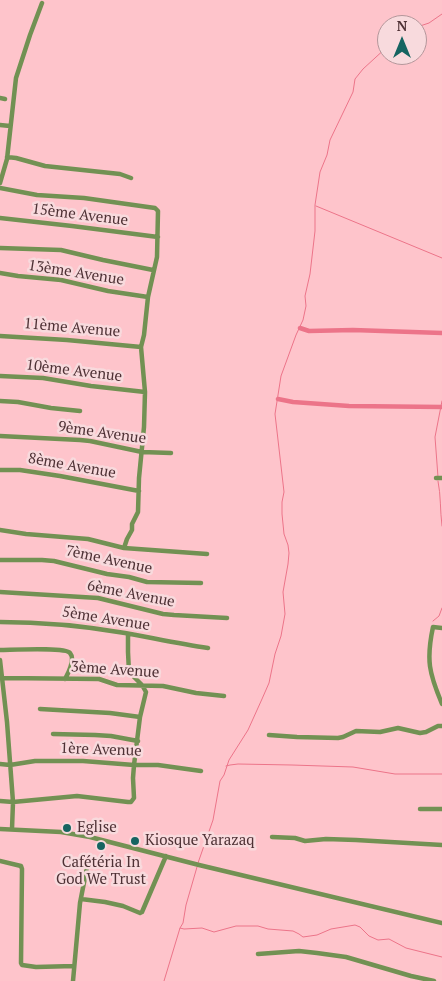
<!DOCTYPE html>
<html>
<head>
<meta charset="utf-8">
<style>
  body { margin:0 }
  #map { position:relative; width:442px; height:981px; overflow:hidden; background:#fec4cb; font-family:"PT Serif",serif }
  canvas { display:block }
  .north { position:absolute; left:377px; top:15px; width:50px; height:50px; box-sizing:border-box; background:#f8dadd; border:1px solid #b4969a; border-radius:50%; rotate:0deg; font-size:14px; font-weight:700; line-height:20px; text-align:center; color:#4e3135 }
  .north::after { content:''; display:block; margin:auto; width:18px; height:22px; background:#166461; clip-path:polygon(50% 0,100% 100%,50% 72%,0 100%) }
</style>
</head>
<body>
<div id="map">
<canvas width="442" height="981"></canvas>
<div class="north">N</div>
</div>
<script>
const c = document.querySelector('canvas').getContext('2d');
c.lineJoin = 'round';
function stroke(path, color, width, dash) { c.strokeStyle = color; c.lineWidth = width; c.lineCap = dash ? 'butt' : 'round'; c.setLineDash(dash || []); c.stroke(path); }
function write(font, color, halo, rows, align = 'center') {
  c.font = font + ' "PT Serif",serif'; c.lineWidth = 5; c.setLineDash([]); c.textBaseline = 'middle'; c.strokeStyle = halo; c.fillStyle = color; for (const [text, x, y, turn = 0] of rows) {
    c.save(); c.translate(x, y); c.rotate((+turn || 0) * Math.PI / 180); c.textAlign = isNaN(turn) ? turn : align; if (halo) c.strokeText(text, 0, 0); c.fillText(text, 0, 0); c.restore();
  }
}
const stream = new Path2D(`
  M417,27l12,-4 13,-9
  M316,206l126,52
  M438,477l-3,-40 7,-36
  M438,481c3,14 2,30 4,45
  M433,621l6,-5 3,-8
  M226,766l4,-1 8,-1 54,1 61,2 42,7h47
  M198,863l15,-43 7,-39 4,-6 5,-15 19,-30 14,-31 7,-16 6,-29 6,-18 4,-22 -2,-22 5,-28 1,-11 -1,-8 -4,-11 -2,-20v-12l2,-10 -9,-78 6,-38 15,-41 7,-15 3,-14 -1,-10 5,-22 5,-43v-26l5,-33 7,-17 3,-15 23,-48 2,-13 8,-10 24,-22
  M180,928l3,-5 3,-18 11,-38
  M164,981l16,-53 4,1 18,-1 12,4 22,-6h22l10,3 25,2 6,3 4,3 14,-2 14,-6 24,-4 5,2 9,9 9,4 11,-1 17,9 36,9`);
const canal = new Path2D(`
  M300,328l9,3 44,-1 89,3
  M278,399l15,3 56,4 93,1`);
const minor = new Path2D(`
  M0,98l5,1
  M0,125l10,1
  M7,157l9,1 29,8 75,8 11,4
  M0,183l7,-24 9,-81 14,-43 12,-32
  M0,188l37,7 47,3 71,10 3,3 -1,46 -9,40 -4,38 -3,12 4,45 -1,35 -5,51 -1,34 -6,12v6l-5,9 -3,9 -36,-9 -62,-5 -26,-4
  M0,218l72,8 86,11
  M0,248l61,2 42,10 50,10
  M0,273l18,3 43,4 47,11 40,6
  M0,336l67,4 74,7
  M0,376l43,2 48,8 54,6
  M0,401l18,1 33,6 29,3
  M0,436l80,4 10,1 52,11 29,1
  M0,470h20l40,6 79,15
  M436,478h6
  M124,548l83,6
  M0,560h42l12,1 53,13 22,3 18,5 54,1
  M0,592l98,6 65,16 11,1 53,3
  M0,622c42,0 84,4 125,11 28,5 55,11 83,15
  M442,628l-9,-1c-7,33 -4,46 9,77
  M0,650c11,0 65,-3 70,3 6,7 -2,20 -5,26
  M0,660l7,62 6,80 -1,27
  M3,678l96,1 18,6 46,1 33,7 28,3
  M40,709l70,4 30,4
  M53,734l42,1 16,1 27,5
  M269,735l28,2 41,1 5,-1 13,-6 24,1 18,-4 22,5 6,-1 12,-6h4
  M0,764l10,1 25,-4h48l51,4h24l43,6
  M0,801l13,1 64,-6 51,6h3l3,-4 -1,-20 1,-13 6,-48 6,-25 -4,-7 -13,-13 -1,-20v-18
  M420,809h22
  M0,829l61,3 29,5 109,28 243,58
  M272,837l23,1 10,3 21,-2 30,1 86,5
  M0,861l21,5 1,3 -1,94 1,2 14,2 38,-1
  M81,899l24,3 18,4 17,7 2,-1 24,-56
  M258,954l41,-3 18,2 29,4 65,19 23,5
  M73,981l7,-78 7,-36`);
const markers = [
  [67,828,5,"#166461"],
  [135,841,5,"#166461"],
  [101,846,5,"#166461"]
];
const streetNames = [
  ["15ème Avenue",80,215,7],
  ["13ème Avenue",76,273,9],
  ["11ème Avenue",72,328,5],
  ["10ème Avenue",74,371,7],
  ["9ème Avenue",102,433,8],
  ["8ème Avenue",72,466,10],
  ["7ème Avenue",109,560,12],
  ["6ème Avenue",131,594,11],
  ["5ème Avenue",106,619,9],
  ["3ème Avenue",115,670,4],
  ["1ère Avenue",101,750,2]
];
const poiNames = [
  ["Eglise",77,828],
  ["Kiosque Yarazaq",145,841],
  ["Cafétéria In",101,863,"center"],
  ["God We Trust",101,880,"center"]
];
stroke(stream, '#ec7489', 1);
stroke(canal, '#ec7489', 4.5);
stroke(minor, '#729153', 4.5);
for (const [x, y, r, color] of markers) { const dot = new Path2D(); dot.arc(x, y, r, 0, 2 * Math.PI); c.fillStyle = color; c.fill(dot); stroke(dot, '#f8dadd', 2); }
write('15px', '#4e3135', '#f8dadd', streetNames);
write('15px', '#4e3135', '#f8dadd', poiNames, 'left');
</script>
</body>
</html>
